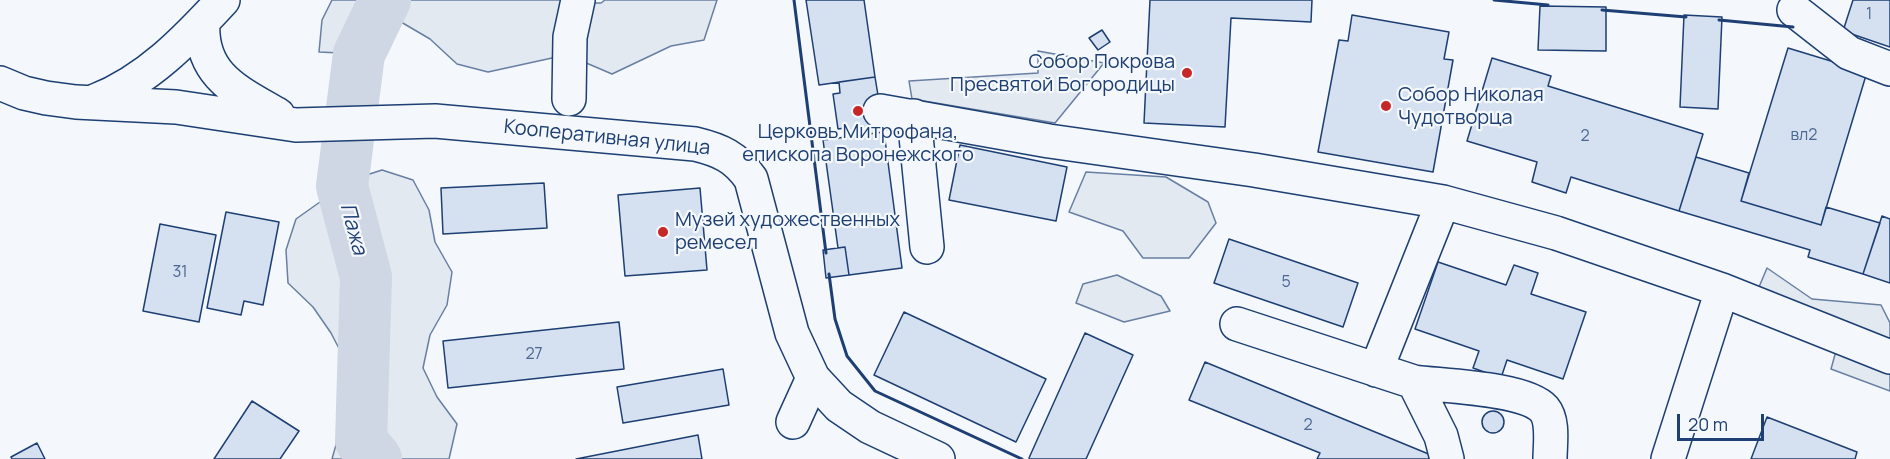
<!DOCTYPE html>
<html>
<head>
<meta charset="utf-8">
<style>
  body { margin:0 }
  #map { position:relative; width:1890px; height:459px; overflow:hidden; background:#f4f7fb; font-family:Manrope,sans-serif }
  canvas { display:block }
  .scale { position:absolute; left:1677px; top:414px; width:87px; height:27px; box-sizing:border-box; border:3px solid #1d3f73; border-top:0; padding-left:8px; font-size:18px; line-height:21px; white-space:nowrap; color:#1d3f73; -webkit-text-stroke:4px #f4f7fb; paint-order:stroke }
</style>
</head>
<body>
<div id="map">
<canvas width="1890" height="459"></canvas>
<div class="scale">20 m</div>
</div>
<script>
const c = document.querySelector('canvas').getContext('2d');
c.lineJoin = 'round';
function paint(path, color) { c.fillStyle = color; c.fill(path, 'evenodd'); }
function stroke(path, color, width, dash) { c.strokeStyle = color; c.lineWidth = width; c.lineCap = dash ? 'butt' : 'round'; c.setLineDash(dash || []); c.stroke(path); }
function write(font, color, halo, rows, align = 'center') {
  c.font = font + ' Manrope,sans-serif'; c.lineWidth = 4.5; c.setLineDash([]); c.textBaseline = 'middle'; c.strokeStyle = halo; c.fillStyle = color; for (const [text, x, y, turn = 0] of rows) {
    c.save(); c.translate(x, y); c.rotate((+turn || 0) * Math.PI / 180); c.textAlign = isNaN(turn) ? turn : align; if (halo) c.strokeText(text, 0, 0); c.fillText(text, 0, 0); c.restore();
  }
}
const green = new Path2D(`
  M332,0h235l2,3h32l4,-3h112l-13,40 -33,6 -59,28 -28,-12 -32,-4 -64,14 -31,-8 -27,-25 -29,-17 -61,31 -21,-1 3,-32z
  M1038,51l66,12 -49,60 -143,-24 -3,-18 129,-8z
  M382,170l31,10 16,30 6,32 17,30 -5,33 -17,30 -7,33 14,29 20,27 -8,35h-117l18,-64 -4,-33 -15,-29 -18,-26 -25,-24 -2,-33 10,-31 55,-39z
  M1086,172l80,5 42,25 8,21 -27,35h-46l-20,-27 -54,-19z
  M1767,268l45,31 69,6 9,18v68l-59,-22 5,-18 -77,-64z
  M1117,275l44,21 9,15 -46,11 -48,-19 7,-19z`);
const river = new Path2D(`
  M376,459l-15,-18 5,-164 -24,-91 17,-132 26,-54`);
const building = new Path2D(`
  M806,0h58l11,77 -56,8z
  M1150,0h162l-1,22 -80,-4 -6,109 -81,-4z
  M1853,0h37v47l-47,-16z
  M1540,6l66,1v44l-68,-1z
  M1352,15l97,17 -5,27 9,1 -20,112 -115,-20 21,-112 9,1z
  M1684,15l38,2 -4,92 -38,-2z
  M1102,30l8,12 -12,8 -9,-12z
  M1788,48l79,24 -46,153 -80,-24z
  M1492,58l59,18 -3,10 155,48 -24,77 -108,-34 -5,16 -34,-11 5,-20 -70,-21z
  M875,77l9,55 -38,5 -1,-9 -7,1 -5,-35 7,-1 -1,-11z
  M884,132l18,136 -53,7 -4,-28 -7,1 -15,-108z
  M960,145l107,22 -11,54 -107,-21z
  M1696,157l53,16 -8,28 80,24 5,-18 54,16 -17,51 -55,-17 2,-7 -131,-39z
  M544,183l3,45 -104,6 -2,-46z
  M700,188l7,82 -82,6 -7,-81z
  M226,212l53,10 -16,83 -19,-4 -3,14 -34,-7z
  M1882,216l8,3v64l-27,-9z
  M160,224l56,11 -17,87 -56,-11z
  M1229,239l129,44 -15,44 -129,-44z
  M845,247l4,28 -23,3 -3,-28z
  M1438,262l68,23 8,-20 24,8 -7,21 55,18 -23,67 -56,-19 -6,18 -28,-10 6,-17 -64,-22z
  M904,312l142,67 -30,63 -142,-67z
  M619,322l5,47 -176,19 -5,-47z
  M1085,333l48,22 -47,104h-56l-1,-1z
  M1205,362l226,93 -2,4h-112l3,-6 -131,-53z
  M723,369l6,36 -106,18 -6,-36z
  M252,401l47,30 -19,28h-66z
  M1482 422a11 11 0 1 1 22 0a11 11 0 1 1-22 0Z
  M1767,417l90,35 -2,7h-104z
  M698,435l4,24h-126z
  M37,443l8,16h-33l-1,-2z`);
const minor = new Path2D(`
  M1794,10l55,43 41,16
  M569,99l1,-62 8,-37
  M880,111l169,30 205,29 189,32 113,31 166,57 168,67
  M914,116l13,131
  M1237,324l177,58 27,54 6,23
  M1376,370l67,-168
  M1414,382c30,4 111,6 130,27 10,12 6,35 6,50
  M793,422l20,-44
  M1668,459l54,-169`);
const major = new Path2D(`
  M203,21c-4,55 36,71 75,94
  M0,83l24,10 22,5 30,4 100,5 120,18 139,-4 260,23c25,6 41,13 56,35l41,154 21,45 26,28 31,21 68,32
  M95,101c52,-20 91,-61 128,-101`);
const wall = new Path2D(`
  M794,0l32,253
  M1494,0l54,5
  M1602,10l84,7
  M1719,20l74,7
  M829,274l6,45 12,37 28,35 147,68`);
const markers = [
  [1187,73,6,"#c62828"],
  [1386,106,6,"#c62828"],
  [858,111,6,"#c62828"],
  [663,232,6,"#c62828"]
];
const numberNames = [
  ["1",1869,15],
  ["вл2",1804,136],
  ["2",1585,137],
  ["31",180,273],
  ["5",1286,283],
  ["27",534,355],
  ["2",1308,426]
];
const poiNames = [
  ["Собор Покрова",1175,62,"right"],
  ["Пресвятой Богородицы",1175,85,"right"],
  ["Собор Николая",1398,95],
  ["Чудотворца",1398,118],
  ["Церковь Митрофана,",858,132,"center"],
  ["епископа Воронежского",858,155,"center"],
  ["Музей художественных",675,220],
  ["ремесел",675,243]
];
const streetNames = [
  ["Кооперативная улица",607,138,6]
];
const waterNames = [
  ["Пажа",353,229,75]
];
paint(green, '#e3e9f0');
stroke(green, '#687fa3', 1.5);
stroke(river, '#cfd7e4', 52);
paint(building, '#d5e0f0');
stroke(building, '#1d3f73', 1.5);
stroke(minor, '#1d3f73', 36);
stroke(major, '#1d3f73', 36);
stroke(minor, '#f4f7fb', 33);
stroke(major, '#f4f7fb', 33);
stroke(wall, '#1d3f73', 3);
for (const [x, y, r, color] of markers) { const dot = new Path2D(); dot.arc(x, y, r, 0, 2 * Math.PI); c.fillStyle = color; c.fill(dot); stroke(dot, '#f4f7fb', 2); }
write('16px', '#4b6792', null, numberNames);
write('20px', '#1d3f73', '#f4f7fb', poiNames, 'left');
write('20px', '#1d3f73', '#f4f7fb', streetNames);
write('italic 21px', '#1d3f73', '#f4f7fb', waterNames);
</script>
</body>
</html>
